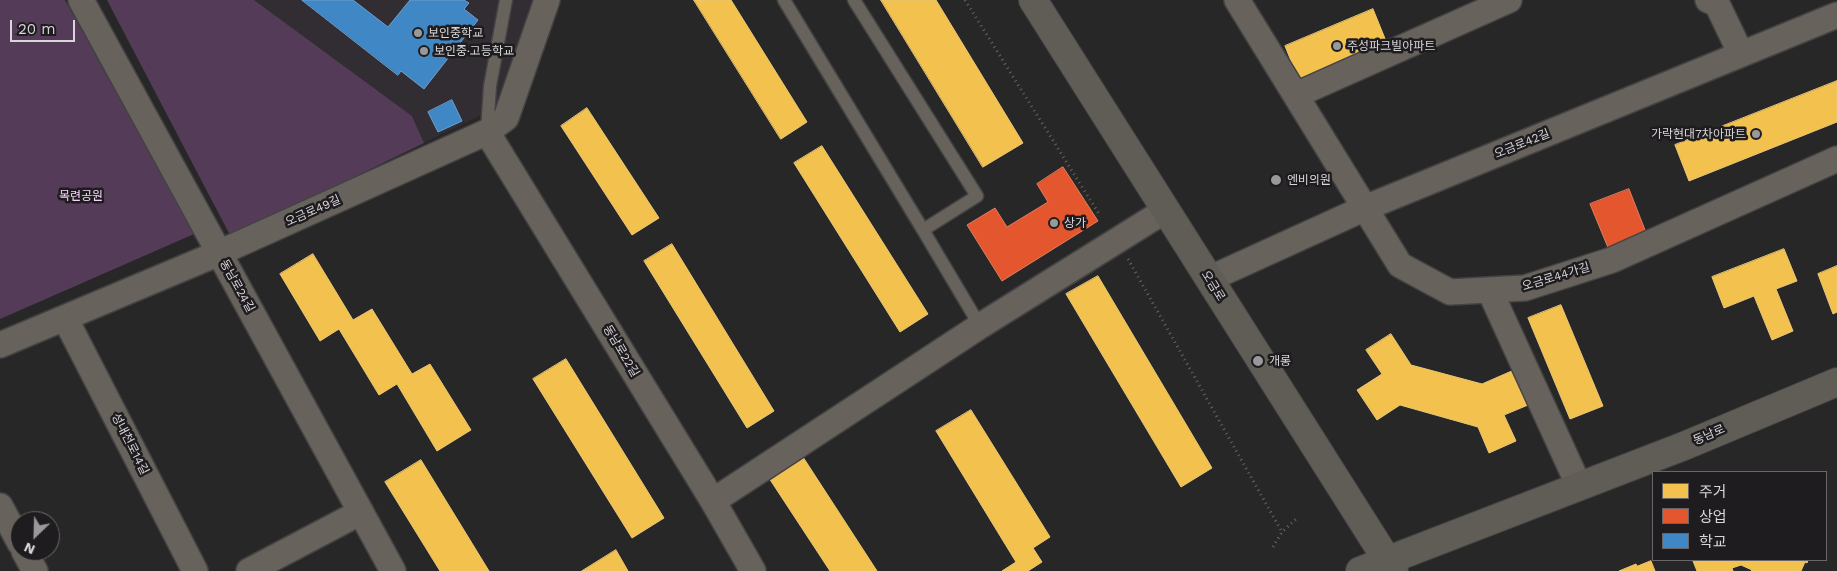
<!DOCTYPE html>
<html>
<head>
<meta charset="utf-8">
<style>
  body { margin:0 }
  #map { position:relative; width:1837px; height:571px; overflow:hidden; background:#282728; font-family:"Work Sans","Noto Sans KR",sans-serif }
  canvas { display:block }
  .legend { position:absolute; left:1652px; top:471px; width:175px; height:90px; box-sizing:border-box; background:#1f1c1f; border:1px solid #696669; margin:0; padding:6px 9px; list-style:none; font-size:15px; color:#d8d6d8 }
  .legend li { display:flex; align-items:center; gap:10px; height:25px }
  .legend b { width:25px; border:1px solid #696669 }
  .north { position:absolute; left:10px; top:511px; width:50px; height:50px; box-sizing:border-box; background:#1f1c1f; border:1px solid #696669; border-radius:50%; rotate:204deg; font-size:14px; font-weight:700; line-height:20px; text-align:center; color:#d8d6d8 }
  .north::after { content:''; display:block; margin:auto; width:18px; height:22px; background:#9a999a; clip-path:polygon(50% 0,100% 100%,50% 72%,0 100%) }
  .scale { position:absolute; left:10px; top:20px; width:65px; height:22px; box-sizing:border-box; border:2px solid #d8d6d8; border-top:0; padding-left:6px; font-size:15px; line-height:18px; white-space:nowrap; color:#d8d6d8; -webkit-text-stroke:4px #1f1c1f; paint-order:stroke }
</style>
</head>
<body>
<div id="map">
<canvas width="1837" height="571"></canvas>
<ul class="legend">
<li><b style="height:14px;background:#f2c14e"></b>주거</li>
<li><b style="height:14px;background:#e4572e"></b>상업</li>
<li><b style="height:14px;background:#3f88c5"></b>학교</li>
</ul>
<div class="north">N</div>
<div class="scale">20 m</div>
</div>
<script>
const c = document.querySelector('canvas').getContext('2d');
c.lineJoin = 'round';
function paint(path, color) { c.fillStyle = color; c.fill(path, 'evenodd'); }
function stroke(path, color, width, dash) { c.strokeStyle = color; c.lineWidth = width; c.lineCap = dash ? 'butt' : 'round'; c.setLineDash(dash || []); c.stroke(path); }
function write(font, color, halo, rows, align = 'center') {
  c.font = font + ' "Work Sans","Noto Sans KR",sans-serif'; c.lineWidth = 5; c.setLineDash([]); c.textBaseline = 'middle'; c.strokeStyle = halo; c.fillStyle = color; for (const [text, x, y, turn = 0] of rows) {
    c.save(); c.translate(x, y); c.rotate((+turn || 0) * Math.PI / 180); c.textAlign = isNaN(turn) ? turn : align; if (halo) c.strokeText(text, 0, 0); c.fillText(text, 0, 0); c.restore();
  }
}
const built = new Path2D(`
  M254,0h289l-35,102 -84,41 -12,-27z`);
const green = new Path2D(`
  M0,0h65l129,234 -194,85z
  M107,0h147l158,116 12,27 -193,94z`);
const homes = new Path2D(`
  M694,0h37l76,122 -26,17z
  M881,0h55l87,143 -40,24z
  M1373,9l15,37 -88,37 -15,-37z
  M1837,81v41l-148,59 -14,-36z
  M587,108l72,110 -27,17 -71,-109z
  M822,146l106,168 -28,18 -106,-169z
  M672,244l102,167 -27,17 -103,-167z
  M1784,249l13,32 -21,8 17,42 -21,9 -18,-44 -30,12 -12,-31z
  M313,254l40,66 19,-11 40,65 18,-10 41,66 -34,21 -40,-67 -18,11 -40,-66 -19,12 -40,-67z
  M1837,266v46l-4,2 -15,-40z
  M1098,276l114,192 -31,19 -115,-193z
  M1561,305l42,101 -33,13 -42,-101z
  M1391,334l20,31 71,19 32,-14 14,35 -24,10 12,26 -27,12 -11,-26 -78,-22 -23,15 -20,-30 25,-16 -16,-24z
  M566,359l98,159 -32,20 -99,-159z
  M971,410l79,127 -17,11 9,14 -14,9h-26l14,-9 -80,-131z
  M801,454l76,117h-47l-63,-96z
  M421,460l68,111h-49l-55,-89z
  M616,550l12,21h-46z
  M1695,560h113l-1,3 -2,-1 -4,9h-50l1,-1 -11,-5 -9,3 1,3h-36l-4,-10z
  M1651,561l4,10h-36l17,-7 1,2z`);
const shops = new Path2D(`
  M1063,167l35,54 -96,60 -35,-56 28,-17 12,19 41,-25 -11,-18z
  M1629,189l18,46 -38,15 -19,-46z`);
const schools = new Path2D(`
  M302,0h51l35,27 22,-27h54l5,3 -5,6 14,11 -54,69 -23,-18 -3,4z
  M452,100l10,21 -24,11 -10,-20z`);
const path = new Path2D(`
  M965,0l134,214
  M1128,259l154,273
  M1273,547l9,-15 15,-14`);
const service = new Path2D(`
  M784,0l139,230
  M854,0l123,196 -54,34 57,96
  M487,132l3,-46 16,-86`);
const minor = new Path2D(`
  M81,0l312,571
  M1237,0l163,265 50,27 75,-4 87,-28 225,-101
  M1708,0l9,4 24,50
  M1296,95l213,-95
  M487,132l226,369 40,70
  M1209,279l156,-71 472,-193
  M1490,291l89,195
  M65,318l130,253
  M0,345l219,-92 268,-121 19,-14 41,-118
  M713,501l267,-175 186,-116
  M0,506l20,37
  M24,551l11,20
  M249,571l112,-59`);
const secondary = new Path2D(`
  M1033,0l361,571
  M1360,571l324,-125 153,-64`);
const markers = [
  [418,33,5,"#9a999a"],
  [1337,46,5,"#9a999a"],
  [424,51,5,"#9a999a"],
  [1756,134,5,"#9a999a"],
  [1276,180,6,"#9a999a"],
  [1054,223,5,"#9a999a"],
  [1258,361,6,"#9a999a"]
];
const poiNames = [
  ["보인중학교",428,33],
  ["주성파크빌아파트",1347,46],
  ["보인중·고등학교",434,51],
  ["가락현대7차아파트",1746,134,"right"],
  ["엔비의원",1287,180],
  ["상가",1064,223],
  ["개롱",1269,361]
];
const streetNames = [
  ["오금로42길",1522,144,-22],
  ["오금로49길",313,211,-24],
  ["오금로44가길",1556,277,-17],
  ["동남로24길",237,286,61],
  ["오금로",1213,286,58],
  ["동남로22길",621,351,59],
  ["동남로",1709,435,-23],
  ["성내천로14길",130,444,63]
];
const parkNames = [
  ["목련공원",81,196]
];
paint(built, '#322c33');
paint(green, '#543c58');
paint(homes, '#f2c14e');
stroke(homes, '#eac777', 1);
paint(shops, '#e4572e');
stroke(shops, '#e07d61', 1);
paint(schools, '#3f88c5');
stroke(schools, '#6d9fcb', 1);
stroke(service, '#444344', 15);
stroke(minor, '#444344', 28);
stroke(secondary, '#444344', 30);
stroke(path, '#676561', 3, [1, 4]);
stroke(service, '#67635c', 12);
stroke(minor, '#67635c', 25);
stroke(secondary, '#5f5d56', 28);
for (const [x, y, r, color] of markers) { const dot = new Path2D(); dot.arc(x, y, r, 0, 2 * Math.PI); c.fillStyle = color; c.fill(dot); stroke(dot, '#1f1c1f', 2); }
write('12px', '#d8d6d8', '#1f1c1f', poiNames, 'left');
write('12px', '#d8d6d8', '#1f1c1f', streetNames);
write('12px', '#f8d1fd', '#1f1c1f', parkNames);
</script>
</body>
</html>
